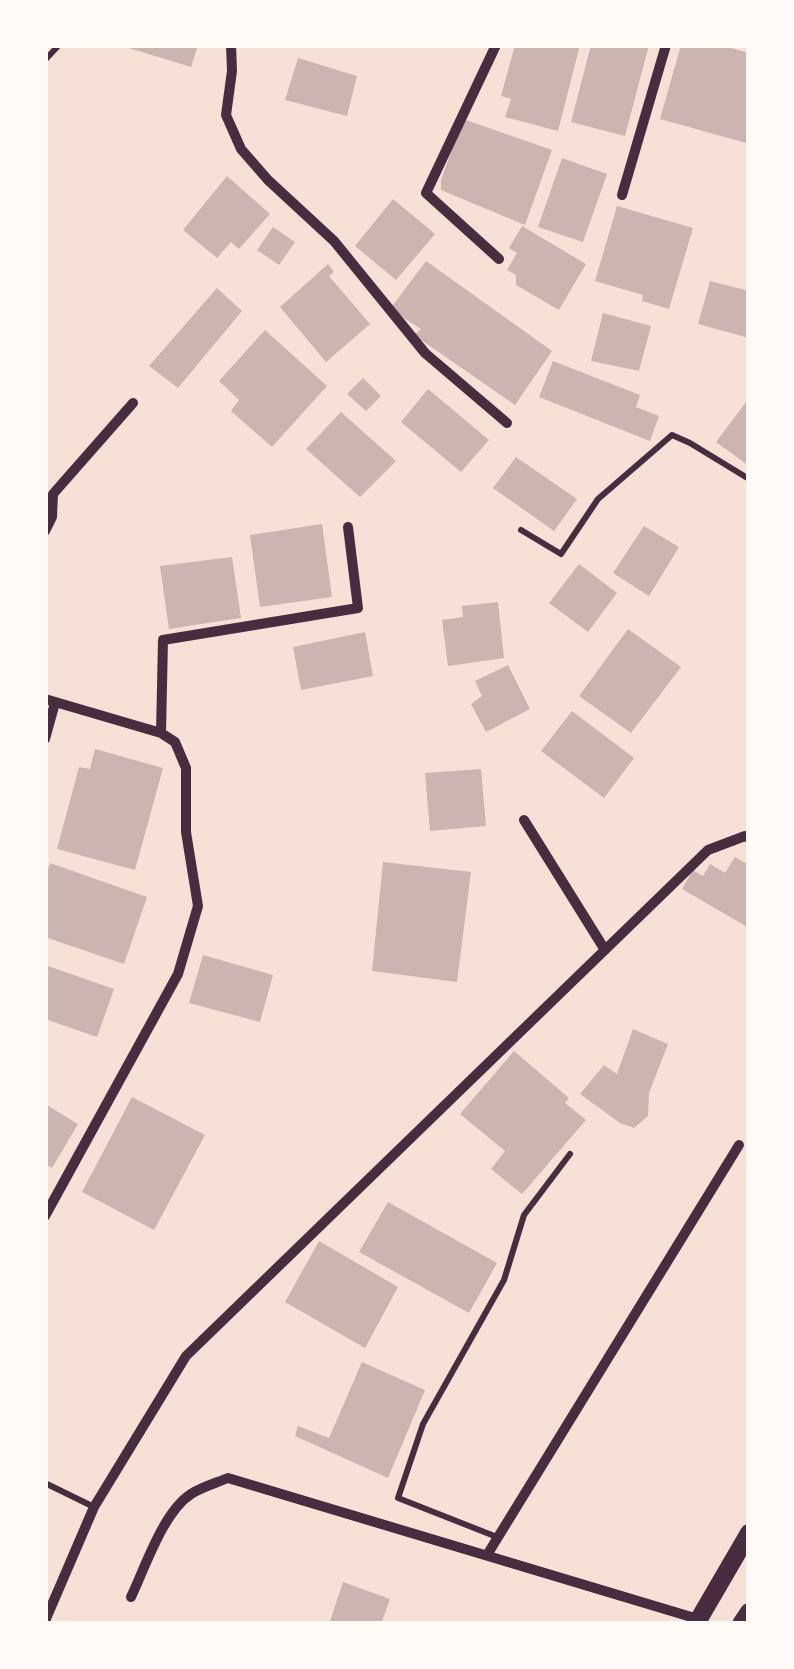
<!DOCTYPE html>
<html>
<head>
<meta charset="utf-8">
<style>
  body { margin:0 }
  #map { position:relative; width:794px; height:1669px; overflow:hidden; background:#f7e1d7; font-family:Literata,serif }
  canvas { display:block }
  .frame { position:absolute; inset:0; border:48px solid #fffaf5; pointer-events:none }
</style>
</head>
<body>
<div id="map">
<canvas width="794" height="1669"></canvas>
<div class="frame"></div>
</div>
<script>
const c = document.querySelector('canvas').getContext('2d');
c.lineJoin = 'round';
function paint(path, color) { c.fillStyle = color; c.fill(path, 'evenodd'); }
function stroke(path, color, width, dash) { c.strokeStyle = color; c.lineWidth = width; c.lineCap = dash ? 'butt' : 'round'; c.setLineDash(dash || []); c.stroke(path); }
const building = new Path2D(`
  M119,45h79l-7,22z
  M515,45h65l-22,86 -53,-14 6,-18 -10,-3z
  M591,45h58l-24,91 -54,-14z
  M681,45h39l29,8v77l-3,13 -86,-24z
  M298,58l59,18 -10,40 -62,-16z
  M463,119l89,31 -27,75 -84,-35v-10z
  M562,158l45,16 -24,68 -45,-15z
  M227,176l43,38 -31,35 -8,-7 -14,16 -34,-28z
  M393,199l42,35 -39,46 -41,-34z
  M617,206l76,22 -24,81 -27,-8 1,-6 -48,-14z
  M522,226l64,38 -27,46 -43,-25v-10l-9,-5 10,-17 -8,-5z
  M273,227l22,15 -16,23 -22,-15z
  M426,261l126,90 -37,54 -101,-70 7,-6 -31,-20z
  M328,264l6,8 -5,4 41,48 -44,38 -46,-55z
  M710,281l39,10v47l-51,-14z
  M217,288l25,23 -64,77 -29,-22z
  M603,313l48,13 -12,45 -48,-10z
  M265,330l62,56 -55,61 -41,-36 8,-11 -20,-19z
  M553,361l87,34 -4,12 23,9 -9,25 -111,-44z
  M363,378l18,18 -15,15 -19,-17z
  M428,389l61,51 -28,32 -60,-50z
  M749,398v68l-33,-24z
  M341,412l55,49 -36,36 -54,-48z
  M516,457l61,42 -23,32 -61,-43z
  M322,524l10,73 -72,10 -10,-72z
  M644,526l35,21 -30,49 -36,-23z
  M232,557l9,61 -72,11 -9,-63z
  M579,564l38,29 -29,39 -39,-29z
  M498,602l6,56 -56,8 -6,-46 21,-3 -1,-11z
  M628,629l53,38 -50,66 -52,-37z
  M365,632l8,44 -72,14 -8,-43z
  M508,665l22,44 -44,23 -15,-28 11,-8 -7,-15z
  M572,711l62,47 -30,40 -63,-47z
  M95,749l68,19 -28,102 -78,-21 22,-82 11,2z
  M481,769l5,57 -56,5 -5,-58z
  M735,857l14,8v63l-67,-39 11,-19 10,6 7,-12 15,9z
  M383,862l88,10 -14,110 -85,-11z
  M50,863l97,34 -23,67 -79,-27v-58z
  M203,955l70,20 -13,47 -71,-19z
  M45,965l69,24 -17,48 -52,-18z
  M633,1029l35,15 -19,49 -1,23 -14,12 -14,-5 -40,-29 24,-29 13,9z
  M514,1051l55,47 -4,5 21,17 -64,74 -31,-25 14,-18 -45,-37z
  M132,1097l73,38 -51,95 -72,-38z
  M45,1104l33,20 -26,44 -7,-4z
  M388,1202l109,61 -28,50 -110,-61z
  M319,1241l79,46 -33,61 -80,-46z
  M362,1362l63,28 -37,88 -93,-42 3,-10 31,12z
  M343,1582l47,17 -9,25h-52z`);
const service = new Path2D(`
  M45,60l14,-15
  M521,530l40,24 37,-55 74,-64 18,8 59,36
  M45,1483l49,24
  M497,1537l-99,-39 25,-74 81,-144 20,-65 46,-61`);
const minor = new Path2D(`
  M231,45l1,26 -6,44 15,34 27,31 66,61 91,112 82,70
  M496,45l-70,148 73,66
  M622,195l44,-150
  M45,531l7,-14 1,-23 80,-91
  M45,699l116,34 14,9 11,26v64l12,74 -20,68 -133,242
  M161,733l2,-93 195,-32 -10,-81
  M45,739l10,-36
  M524,820l81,130
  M487,1555l252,-410
  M131,1597c14,-29 32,-85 60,-103 11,-7 25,-11 37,-16l470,141
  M45,1621l49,-114 92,-151 522,-506 37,-14 4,2`);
const secondary = new Path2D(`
  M696,1624l53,-91
  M741,1624l8,-12`);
paint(building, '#ccb4b1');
stroke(service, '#4a2c40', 6);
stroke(minor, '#4a2c40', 10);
stroke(secondary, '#4a2c40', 18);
</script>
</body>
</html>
